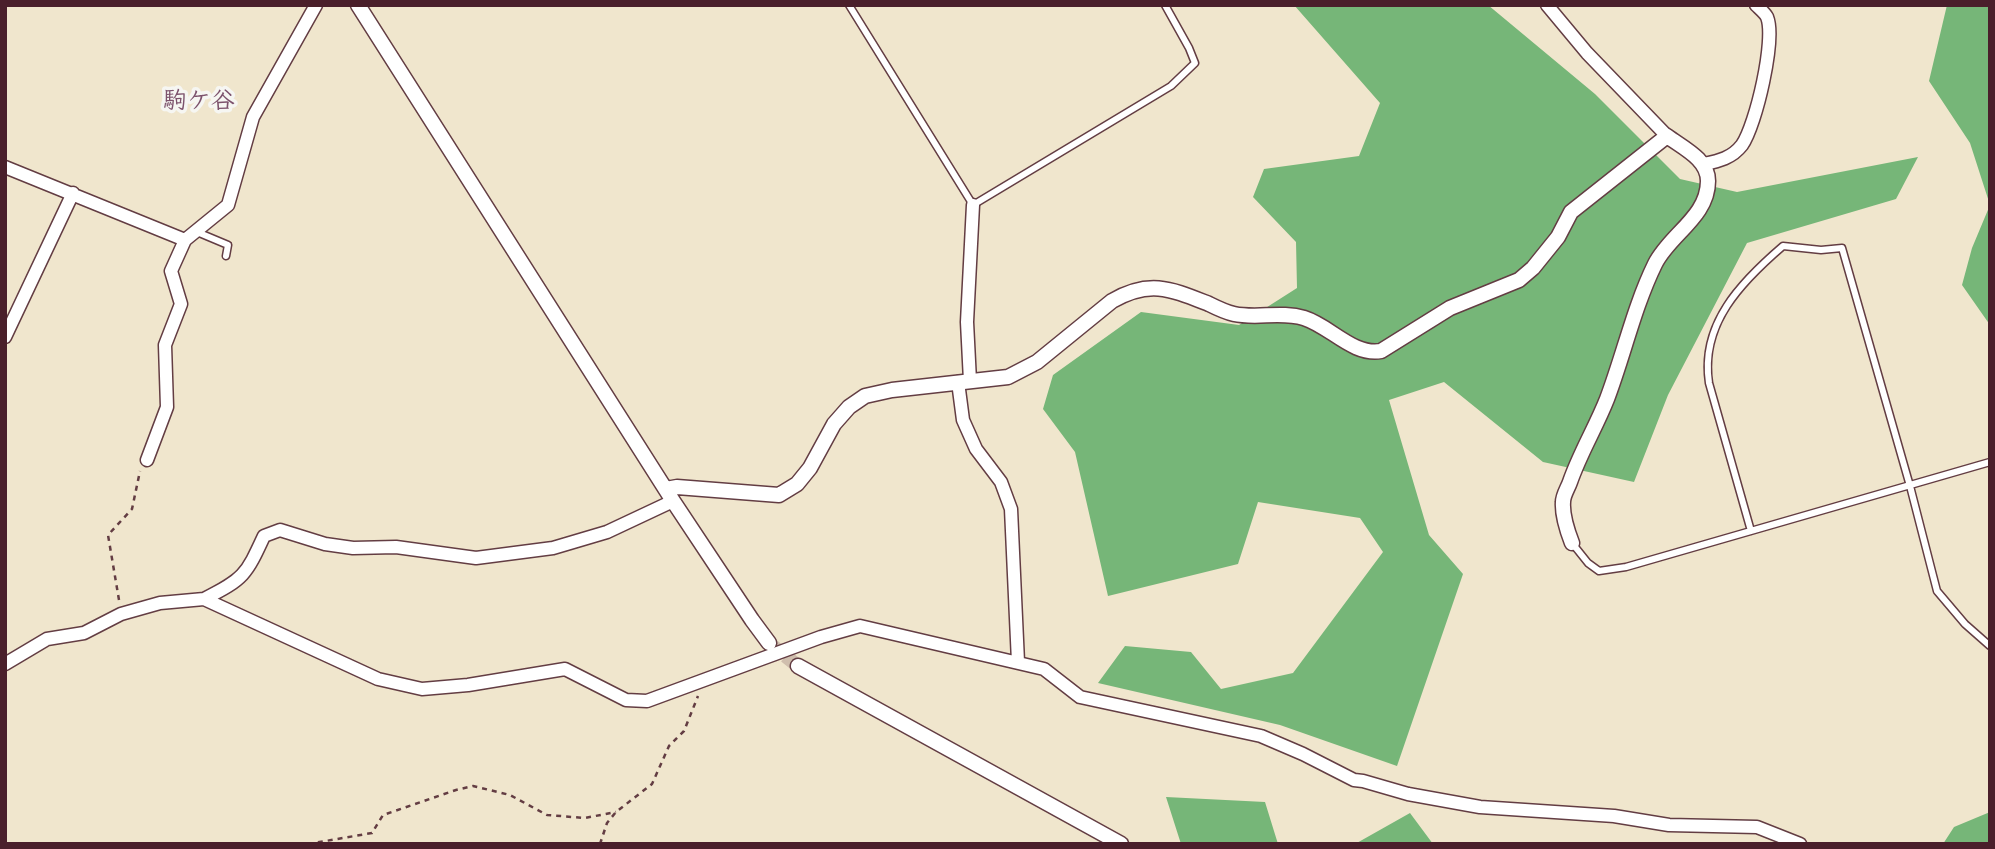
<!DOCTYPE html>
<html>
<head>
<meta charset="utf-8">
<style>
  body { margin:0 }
  #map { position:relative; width:1995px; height:849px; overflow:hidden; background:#f0e6cd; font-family:Dekko,sans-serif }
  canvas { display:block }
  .frame { position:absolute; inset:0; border:7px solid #4a1f2b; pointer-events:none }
</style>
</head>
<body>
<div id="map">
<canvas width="1995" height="849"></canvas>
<div class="frame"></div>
</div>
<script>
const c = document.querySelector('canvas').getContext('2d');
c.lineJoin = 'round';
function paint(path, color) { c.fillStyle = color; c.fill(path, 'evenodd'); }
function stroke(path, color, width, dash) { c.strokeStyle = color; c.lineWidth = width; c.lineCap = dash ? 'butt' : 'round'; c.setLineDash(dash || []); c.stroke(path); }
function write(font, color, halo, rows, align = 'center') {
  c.font = font + ' Dekko,"Klee One",sans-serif'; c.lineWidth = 7; c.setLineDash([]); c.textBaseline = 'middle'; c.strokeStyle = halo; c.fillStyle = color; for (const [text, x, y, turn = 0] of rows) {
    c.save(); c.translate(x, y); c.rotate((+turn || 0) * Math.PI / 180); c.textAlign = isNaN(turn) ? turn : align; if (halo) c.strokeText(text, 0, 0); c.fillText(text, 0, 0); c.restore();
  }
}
const forest = new Path2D(`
  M1294,5h194l107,89 85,85 57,13 181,-35 -22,42 -149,44 -79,152 -34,87 -91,-20 -99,-80 -55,18 40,135 34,39 -66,192 -117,-41 -182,-42 27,-37 66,6 30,37 72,-16 90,-121 -23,-34 -102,-16 -20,62 -130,32 -33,-144 -32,-43 10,-34 88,-63 98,13 58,-37 -1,-46 -43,-45 11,-28 95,-13 21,-53z
  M1947,5h43v320l-28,-40 10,-37 18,-43 -20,-62 -41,-62z
  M1166,797l99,5 13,42h-97z
  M1990,812v32h-47l11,-17z
  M1410,813l23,31h-78z`);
const tertiaryTunnel = new Path2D(`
  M769,643l29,23`);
const path = new Path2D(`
  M119,600l-11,-65 24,-26 8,-38
  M308,844l64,-11 11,-18 73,-25 17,-4 37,9 37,20 38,3 31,-6
  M600,844l7,-21 9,-11 36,-28 17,-38 15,-15 14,-35`);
const service = new Path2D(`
  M849,5l124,200 198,-119 24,-23 -6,-15 -24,-43
  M197,232l31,13 -2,11
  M1751,531l-42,-148c-9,-59 32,-101 74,-137l38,4 21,-2 68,238 27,105 28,33 25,22
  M1572,543l16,20 11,8 27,-4 364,-105`);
const minor = new Path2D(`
  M1547,5l40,48 80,83
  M1704,164c15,-3 28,-6 38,-19 14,-20 34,-106 25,-128 -2,-4 -7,-8 -11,-12
  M5,167l180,73
  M5,337l68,-144
  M970,381l-3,-59 6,-117
  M958,382l5,38 13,29 25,33 10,27 7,153
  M147,460l20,-53 -2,-62 16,-41 -10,-33 14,-31 43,-35 25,-88 63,-112
  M204,599c40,-20 42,-24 60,-63l16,-6 45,14 28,4 43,-1 80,11 77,-10 54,-16 66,-31
  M5,664l42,-25 37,-6 37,-19 39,-11 44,-4 174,80 44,10 46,-4 97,-16 61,31 21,1 174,-64 39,-11 184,43 36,28 181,39 42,18 51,26 9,1 45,13 72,13 134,9 55,9 88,2 43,17`);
const tertiary = new Path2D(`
  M358,5l315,496 79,119 17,23
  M666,489l11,-2 102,8 18,-11 13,-16 24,-44 15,-17 16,-11 27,-6 116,-13 29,-15 75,-61c38,-22 59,-12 97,3 8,4 16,8 25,10 23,5 47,-3 70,4 26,8 49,38 77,33l69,-43 69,-28 14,-12 25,-31 13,-25 96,-76c16,12 41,23 41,45 0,36 -38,53 -53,83 -21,43 -31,90 -48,135 -11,28 -27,54 -37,83 -2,6 -7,13 -7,20 -1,13 4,28 9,41
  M798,666l323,178`);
const neighbourhoodNames = [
  ["駒ケ谷",199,105]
];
paint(forest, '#76b678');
stroke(tertiaryTunnel, '#cfbead', 14, [14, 7]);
stroke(service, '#633d43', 9);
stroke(minor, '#633d43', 15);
stroke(tertiary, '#633d43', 17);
stroke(path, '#633d43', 2.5, [5, 5]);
stroke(service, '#fff', 6);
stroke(minor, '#fff', 12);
stroke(tertiary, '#fff', 14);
write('bold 24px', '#7c526c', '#f6f6f2', neighbourhoodNames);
</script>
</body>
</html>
